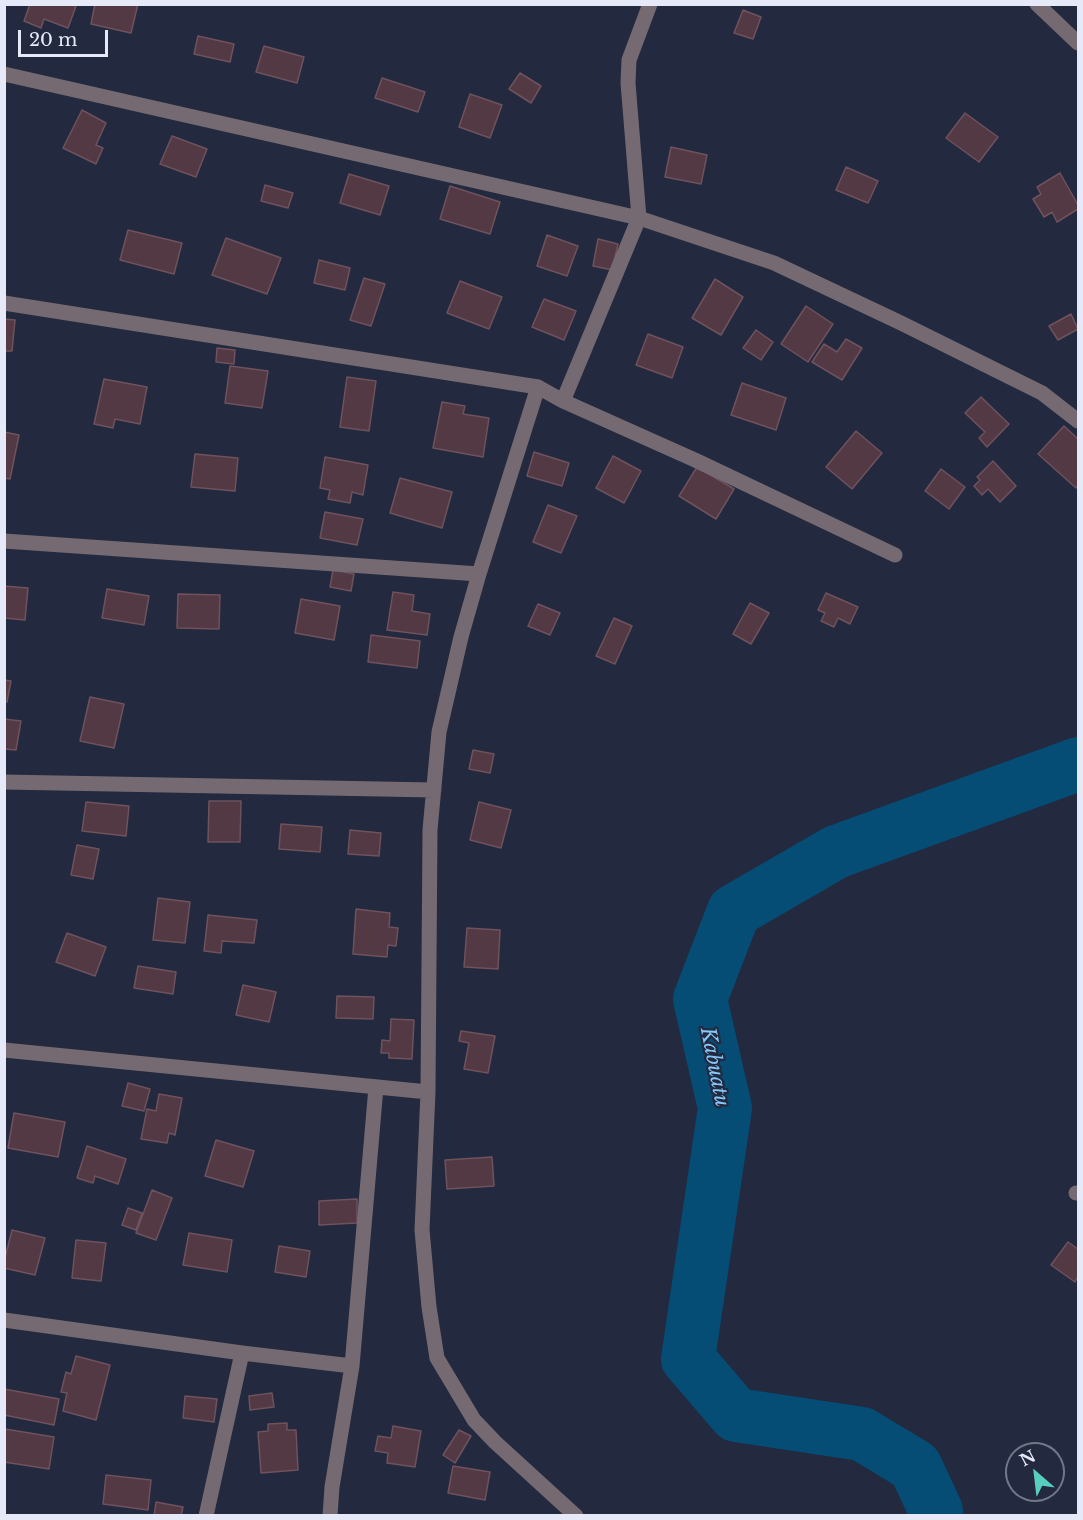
<!DOCTYPE html>
<html>
<head>
<meta charset="utf-8">
<style>
  body { margin:0 }
  #map { position:relative; width:1083px; height:1520px; overflow:hidden; background:#23293e; font-family:"Libre Baskerville",serif }
  canvas { display:block }
  .frame { position:absolute; inset:0; border:6px solid #e5e9f8; pointer-events:none }
  .north { position:absolute; left:1005px; top:1442px; width:60px; height:60px; box-sizing:border-box; background:#23293e; border:2px solid #717688; border-radius:50%; rotate:332deg; font-size:16px; font-weight:700; line-height:24px; text-align:center; color:#e5e9f8 }
  .north::after { content:''; display:block; margin:auto; width:21px; height:27px; background:#58cec0; clip-path:polygon(50% 0,100% 100%,50% 72%,0 100%) }
  .scale { position:absolute; left:18px; top:30px; width:90px; height:27px; box-sizing:border-box; border:3px solid #e5e9f8; border-top:0; padding-left:8px; font-size:18px; line-height:21px; white-space:nowrap; color:#e5e9f8; -webkit-text-stroke:4px #23293e; paint-order:stroke }
</style>
</head>
<body>
<div id="map">
<canvas width="1083" height="1520"></canvas>
<div class="frame"></div>
<div class="north">N</div>
<div class="scale">20 m</div>
</div>
<script>
const c = document.querySelector('canvas').getContext('2d');
c.lineJoin = 'round';
function stroke(path, color, width, dash) { c.strokeStyle = color; c.lineWidth = width; c.lineCap = dash ? 'butt' : 'round'; c.setLineDash(dash || []); c.stroke(path); }
function paint(path, color) { c.fillStyle = color; c.fill(path, 'evenodd'); }
function write(font, color, halo, rows, align = 'center') {
  c.font = font + ' "Libre Baskerville",serif'; c.lineWidth = 4.5; c.setLineDash([]); c.textBaseline = 'middle'; c.strokeStyle = halo; c.fillStyle = color; for (const [text, x, y, turn = 0] of rows) {
    c.save(); c.translate(x, y); c.rotate((+turn || 0) * Math.PI / 180); c.textAlign = isNaN(turn) ? turn : align; if (halo) c.strokeText(text, 0, 0); c.fillText(text, 0, 0); c.restore();
  }
}
const river = new Path2D(`
  M935,1516l1,-5 -21,-45 -53,-32 -126,-19 -48,-56 37,-251 -25,-109 34,-88 102,-59 242,-88`);
const building = new Path2D(`
  M30,4h41l5,2 -8,22 -24,-9 -3,9 -17,-7z
  M95,4h43l-7,29 -40,-9z
  M743,10l18,7 -8,22 -19,-6z
  M198,36l36,8 -4,18 -36,-8z
  M264,46l40,11 -7,26 -41,-11z
  M520,73l21,13 -10,17 -22,-14z
  M382,78l43,14 -7,20 -43,-14z
  M470,94l32,11 -12,33 -31,-11z
  M82,110l24,13 -10,22 7,3 -7,16 -33,-16z
  M965,113l33,24 -19,25 -33,-24z
  M172,136l35,13 -11,28 -36,-13z
  M671,147l36,8 -6,29 -36,-7z
  M846,167l32,14 -10,22 -32,-13z
  M1060,173l18,32v4l-21,13 -5,-10 -8,5 -11,-18 8,-5 -4,-7z
  M349,174l40,12 -9,29 -40,-12z
  M265,185l28,8 -5,15 -27,-7z
  M450,186l50,16 -10,32 -50,-15z
  M128,230l54,13 -8,31 -54,-14z
  M547,235l31,11 -11,30 -30,-10z
  M226,238l55,20 -14,36 -55,-19z
  M598,239l20,5 -6,26 -19,-4z
  M319,260l31,8 -5,22 -31,-7z
  M364,278l21,6 -14,42 -21,-6z
  M715,279l28,18 -22,38 -29,-17z
  M460,281l42,16 -13,32 -42,-16z
  M544,299l32,12 -12,29 -32,-13z
  M806,306l27,18 -25,38 -27,-18z
  M1071,314l7,15 -20,11 -9,-14z
  M4,319l11,1 -3,31h-8z
  M756,330l17,12 -12,18 -18,-12z
  M648,334l35,13 -11,31 -36,-13z
  M846,339l16,9 -20,32 -30,-18 12,-18 13,8z
  M217,348l18,2 -1,14 -18,-2z
  M230,366l38,5 -6,37 -37,-5z
  M347,377l29,4 -7,50 -29,-4z
  M104,379l43,8 -7,37 -25,-5 -2,9 -19,-4z
  M742,383l44,15 -10,32 -45,-15z
  M981,397l28,27 -22,23 -8,-9 6,-6 -20,-19z
  M442,402l23,4 -2,8 26,4 -6,39 -50,-9z
  M1064,426l14,13v46l-2,3 -38,-34z
  M856,431l26,22 -30,36 -26,-22z
  M4,432l15,3 -9,44 -6,-1z
  M534,452l35,11 -7,23 -35,-10z
  M195,454l43,4 -3,33 -44,-4z
  M613,456l28,15 -17,32 -28,-15z
  M325,457l43,8 -5,30 -11,-3 -2,11 -22,-4 2,-9 -10,-2z
  M993,461l23,25 -16,16 -12,-13 -6,6 -8,-9 6,-6 -3,-3z
  M697,467l37,22 -18,30 -37,-23z
  M941,469l24,18 -16,22 -24,-18z
  M400,478l52,14 -10,36 -52,-15z
  M548,505l29,11 -16,37 -28,-11z
  M325,512l38,7 -6,26 -37,-7z
  M333,570l21,4 -3,17 -21,-4z
  M4,586l24,2 -3,32 -21,-2z
  M107,589l42,7 -5,29 -42,-7z
  M393,592l21,3 -2,16 18,3 -3,21 -40,-5z
  M826,593l32,14 -8,17 -12,-6 -4,9 -13,-6 4,-8 -7,-3z
  M178,594l42,1 -1,34 -42,-1z
  M301,599l39,7 -6,34 -39,-7z
  M750,603l19,10 -18,31 -18,-10z
  M538,604l22,9 -10,22 -22,-9z
  M614,618l18,8 -17,38 -19,-8z
  M371,635l49,6 -3,27 -49,-6z
  M4,680l7,1 -4,21 -3,-1z
  M90,697l34,7 -10,44 -34,-7z
  M4,719l17,2 -5,29 -12,-1z
  M473,750l21,4 -4,19 -21,-4z
  M209,801h32l-1,41h-32z
  M86,802l43,4 -3,30 -44,-5z
  M479,802l32,8 -10,38 -31,-8z
  M281,824l41,3 -2,25 -41,-3z
  M350,830l31,3 -2,23 -31,-2z
  M77,845l22,4 -6,30 -22,-4z
  M158,898l32,4 -5,41 -32,-3z
  M356,909l34,4 -1,14 9,1 -2,18 -8,-1 -1,12 -34,-3z
  M208,915l49,5 -3,23 -32,-2 -1,12 -17,-2z
  M467,928l33,2 -2,39 -34,-2z
  M67,933l39,14 -11,29 -39,-14z
  M138,966l38,6 -3,22 -39,-6z
  M243,985l33,7 -7,30 -33,-7z
  M337,996l37,1 -1,22 -37,-1z
  M391,1019l23,1 -2,39 -23,-1v-5h-8l1,-13 8,1z
  M461,1031l34,5 -7,37 -24,-4 5,-26 -10,-2z
  M128,1083l22,6 -6,22 -22,-5z
  M159,1094l23,4 -7,37 -6,-2 -2,10 -26,-4 6,-30 9,2z
  M14,1113l51,9 -7,35 -50,-9z
  M216,1140l38,11 -11,36 -38,-11z
  M87,1146l39,13 -8,25 -23,-8 -2,7 -16,-5z
  M492,1157l2,29 -47,3 -2,-29z
  M152,1190l20,8 -16,42 -20,-7z
  M357,1199v24l-38,2v-24z
  M128,1208l14,5 -6,17 -14,-5z
  M12,1230l33,8 -10,37 -31,-7v-6z
  M189,1233l43,7 -5,32 -44,-7z
  M76,1240l30,3 -5,38 -29,-3z
  M1068,1242l10,7v27l-3,6 -24,-17z
  M279,1246l31,5 -4,26 -31,-5z
  M76,1356l34,9 -14,55 -33,-9 4,-18 -6,-1 5,-20 5,2z
  M4,1389l55,10 -5,26 -50,-10z
  M272,1393l2,14 -24,3 -1,-14z
  M185,1396l32,3 -3,23 -31,-4z
  M287,1423v7h9l2,40 -37,3 -3,-41 10,-1v-7z
  M393,1426l28,5 -6,36 -28,-4 1,-10 -13,-2 3,-15 13,2z
  M5,1429l49,8 -5,32 -45,-7z
  M459,1430l12,6 -16,27 -12,-8z
  M453,1466l37,6 -5,28 -37,-7z
  M106,1475l45,5 -3,30 -45,-6z
  M156,1502l27,5 -2,9h-27z`);
const minor = new Path2D(`
  M1037,4l41,39
  M4,74l635,144 135,45 127,60 141,70 36,28
  M4,303l534,84 25,14 132,59 200,95
  M538,387l-59,187 -18,63 -22,95 -9,98 -2,262 -6,138 7,77 8,51 37,62 21,22 81,74
  M563,401l76,-183 -11,-135 1,-23 21,-56
  M4,541l475,33
  M4,782l430,8
  M4,1050l424,42
  M1076,1193h2
  M4,1320l238,33 110,13
  M206,1516l36,-163
  M330,1516l2,-29 20,-121 24,-279`);
const waterNames = [
  ["Kabuatu",714,1067,79]
];
stroke(river, '#054d75', 54);
paint(building, '#533944');
stroke(building, '#6e525d', 1.5);
stroke(minor, '#756a72', 15);
write('italic 20px', '#84c7f8', '#23293e', waterNames);
</script>
</body>
</html>
